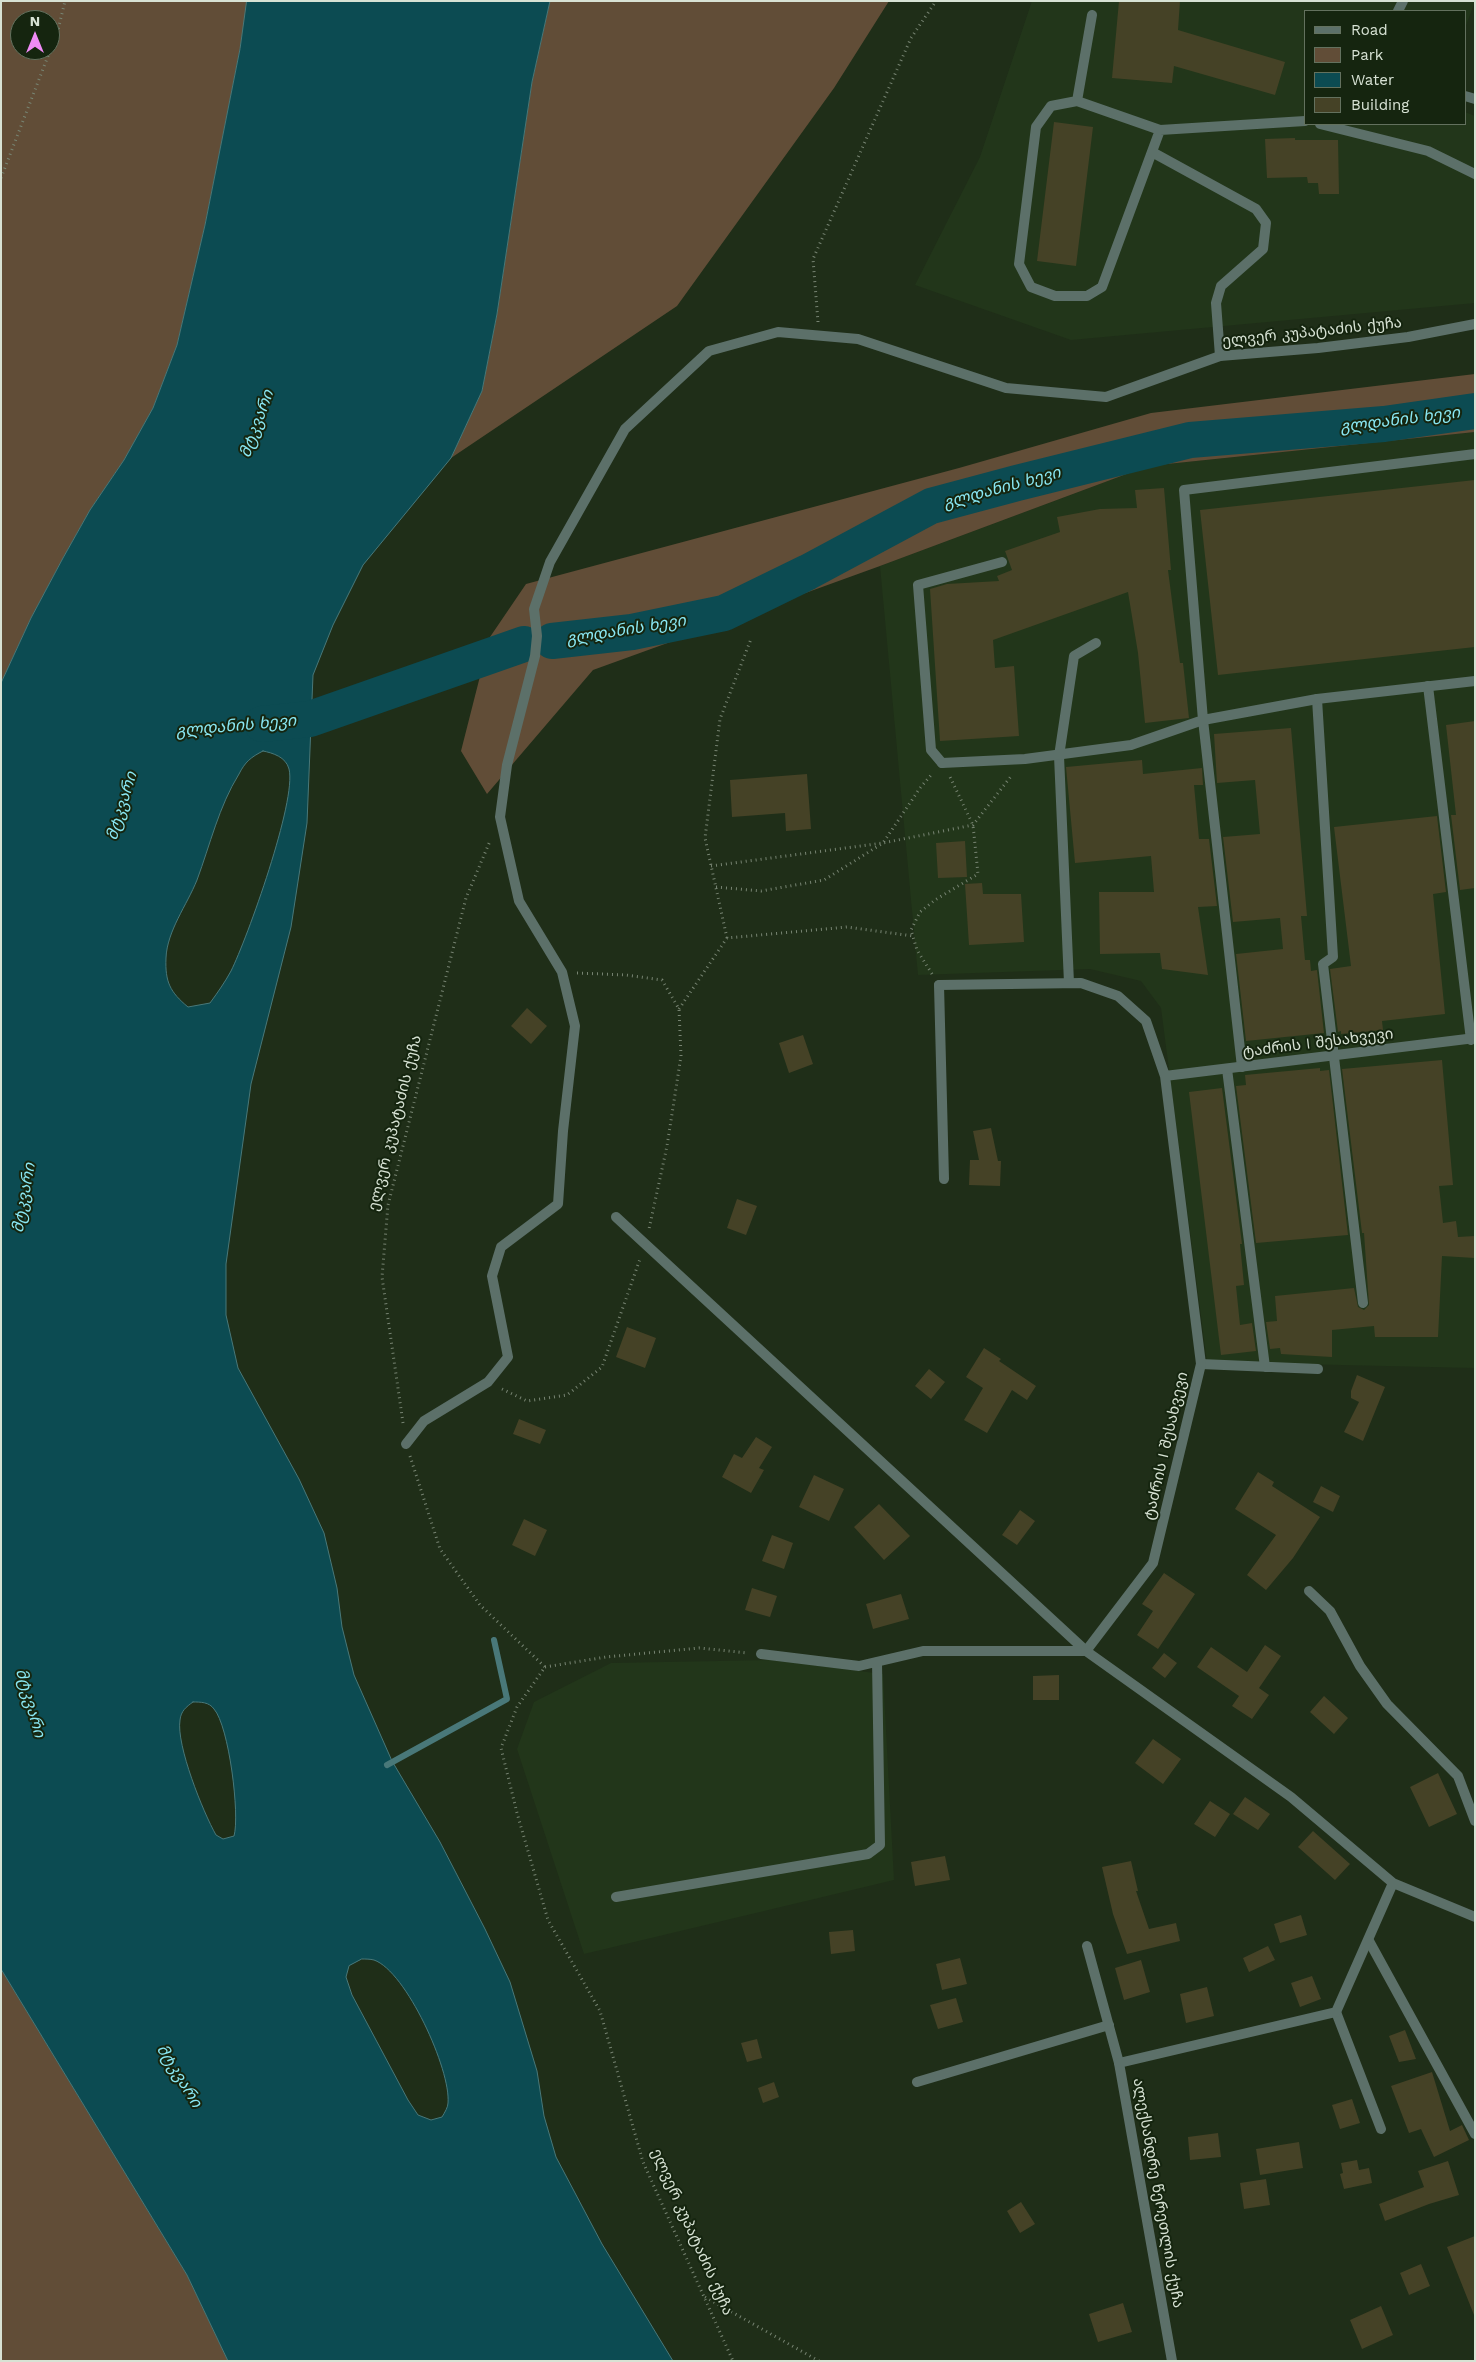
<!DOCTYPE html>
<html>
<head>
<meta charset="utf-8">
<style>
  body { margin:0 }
  #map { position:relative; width:1476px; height:2362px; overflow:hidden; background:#1f2e18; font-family:"Work Sans",sans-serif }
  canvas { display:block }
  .frame { position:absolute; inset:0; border:2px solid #d7e2d4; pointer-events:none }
  .legend { position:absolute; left:1304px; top:10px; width:162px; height:115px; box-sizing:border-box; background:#15250f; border:1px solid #63715e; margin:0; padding:6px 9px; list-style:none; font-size:15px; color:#d7e2d4 }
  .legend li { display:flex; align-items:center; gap:10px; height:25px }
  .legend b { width:25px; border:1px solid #63715e }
  .north { position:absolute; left:10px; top:10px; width:50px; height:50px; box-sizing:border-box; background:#15250f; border:1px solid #63715e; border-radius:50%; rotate:0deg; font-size:14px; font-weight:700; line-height:20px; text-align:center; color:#d7e2d4 }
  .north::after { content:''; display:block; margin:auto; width:18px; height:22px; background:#f08bf6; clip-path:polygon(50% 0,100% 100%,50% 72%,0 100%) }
</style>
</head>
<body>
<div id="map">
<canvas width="1476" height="2362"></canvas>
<div class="frame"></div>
<ul class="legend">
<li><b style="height:6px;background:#5c7069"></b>Road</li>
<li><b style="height:14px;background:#614d37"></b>Park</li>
<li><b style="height:14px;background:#0c4b52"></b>Water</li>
<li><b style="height:14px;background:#454226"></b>Building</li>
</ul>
<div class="north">N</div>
</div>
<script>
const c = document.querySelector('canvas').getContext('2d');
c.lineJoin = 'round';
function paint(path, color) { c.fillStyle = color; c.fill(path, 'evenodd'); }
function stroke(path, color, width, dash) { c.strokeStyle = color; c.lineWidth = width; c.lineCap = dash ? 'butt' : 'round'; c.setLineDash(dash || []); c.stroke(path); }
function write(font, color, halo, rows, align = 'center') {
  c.font = font + ' "Work Sans","Noto Sans Georgian",sans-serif'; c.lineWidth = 4; c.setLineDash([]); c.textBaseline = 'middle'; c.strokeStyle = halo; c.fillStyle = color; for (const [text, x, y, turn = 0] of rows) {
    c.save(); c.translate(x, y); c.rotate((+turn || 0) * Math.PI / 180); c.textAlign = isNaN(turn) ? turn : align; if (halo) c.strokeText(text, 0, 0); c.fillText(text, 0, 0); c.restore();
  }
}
const built = new Path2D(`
  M1032,1h443l-10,27v-17h-160v113h160v-12l10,4v187l-404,37 -156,-55 65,-128z
  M1475,432v936l-268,-6 -46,-354 -20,-27 -51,-12 -172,6 -38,-409 268,-100z
  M771,1660l112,14 11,206 -310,74 -67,-205 17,-47 77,-39z`);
const green = new Path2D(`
  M1,1h246l-7,48 -35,176 -28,120 -24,63 -29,52 -34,50 -27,48 -32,60 -30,65zM20,20h30v30h-30z
  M550,1h339l-55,87 -157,218 -226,152 31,-67 15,-77 35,-232z
  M1475,374v58l-327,34 -268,100 -287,104 -106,124 -26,-43 29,-114 36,-53 433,-116 192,-55z
  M1,1969l186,306 41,86h-227z`);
const water = new Path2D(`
  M247,1h303l-18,81 -35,232 -15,77 -31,67 -88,107 -30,60 -20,50 -6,148 -16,104 -40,157 -25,180v51l12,53 61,111 25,54 13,55 5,39 12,48 38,86 48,81 45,87 25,53 27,89 7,45 12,41 46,87 71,117h-445l-41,-86 -186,-306v-1286l30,-65 32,-60 27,-48 34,-50 29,-52 24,-63 28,-120 35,-176zM263,751c10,2 23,6 26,18 8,31 -42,170 -58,202 -6,11 -13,21 -21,32l-22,4c-18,-15 -23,-25 -22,-49 1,-27 21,-53 31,-78 13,-35 22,-74 42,-106 6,-12 12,-17 24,-23zM193,1702c8,0 16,0 21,7 15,17 26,106 20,127l-11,3 -7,-4c-13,-23 -40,-90 -36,-115 1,-9 6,-13 13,-18zM362,1959c4,0 8,0 12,1 32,11 77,110 74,143 0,4 -3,9 -6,14l-11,3 -13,-5 -10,-15 -56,-105 -6,-18 3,-11z`);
const stream = new Path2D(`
  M387,1765l120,-66 -13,-59`);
const river = new Path2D(`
  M552,641l80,-9 92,-19 84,-41 123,-66 86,-23 173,-43 194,-16 91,-13
  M262,724l48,-5 214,-75`);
const building = new Path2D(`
  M1119,1h61l-2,29 107,32 -10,33 -101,-29 -2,17 -60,-5z
  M1054,122l39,5 -17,139 -39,-5z
  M1295,138v2h43l1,54h-20l-1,-11h-10l-1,-6 -40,1 -2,-39z
  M1475,480v167l-257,28 -18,-165z
  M1164,488l7,82h-3l12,93h3l6,55 -44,5 -7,-70 -10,-61 -135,48 2,28 19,-2 5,70 -79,5 -10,-152 17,-5 52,-3 -2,-5 15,-6 -7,-19 55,-19 -3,-15 43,-8 37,-1 -2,-18z
  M1475,721v167l-15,2 -9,-75h5l-10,-90z
  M1291,728l16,188h-6l4,44h5l1,11 6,-1 7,63 -78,8 -10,-87 47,-5 -3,-31 -47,4 -10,-85 37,-3 -5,-54 -38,3 -3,-49z
  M1142,760l1,14 59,-6 1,17h-9l5,54h10l8,67 -19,1 10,68 -46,-6 -2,-16 -60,1 -1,-62h55l-3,-36 -76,7 -9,-96z
  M807,774l4,55 -25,2 -1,-18 -53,4 -2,-37z
  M1437,816l9,76 -13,2 12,120 -63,7 1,9 -42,4v-3l-3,1 -8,-63 21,-3 -17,-139z
  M965,841l2,36 -29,1 -2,-35z
  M982,883l1,11h38l3,48 -55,3 -4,-61z
  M527,1008l20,18 -16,18 -20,-18z
  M803,1035l10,29 -24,9 -10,-30z
  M1442,1060l11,125 -14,1 4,37 13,-2 2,16 17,-1v22l-33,-2 -4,81h-63l-1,-11 -42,4v27l-51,-3 -1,-6 -10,1 -4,-27 11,-1 -2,-25 79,-8 4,19 6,3 5,-5 -5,-72h-2l-20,-164z
  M1320,1068v3l9,-1 19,165 -92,8 -20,-157 10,-1 -1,-10z
  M1222,1088l20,156h-2l4,41 -8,1 4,39 12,-2 4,28 -35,4 -32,-263z
  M991,1128l7,33h3l-1,25 -31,-1 1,-25h9l-6,-29z
  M737,1199l20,7 -11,29 -19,-7z
  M627,1327l29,11 -11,30 -29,-11z
  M984,1348l17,11 -2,2 37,25 -9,14 -15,-10 -25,43 -23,-13 19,-32 -17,-11z
  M929,1369l16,13 -14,17 -16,-13z
  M1357,1375l28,12 -22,54 -19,-9 15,-30 -8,-4v-7z
  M519,1419l27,11 -6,14 -27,-10z
  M756,1437l16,10 -13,21 5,2 -13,23 -29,-16 12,-23 8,4z
  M1258,1472l16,10 -2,4 48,31 -27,41 -27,32 -19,-15 29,-40 -41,-26z
  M814,1475l30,14 -15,32 -30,-14z
  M1321,1486l19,10 -7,16 -20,-10z
  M879,1504l31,32 -26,24 -30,-33z
  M1020,1510l15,11 -18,24 -15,-10z
  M524,1519l23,11 -12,26 -23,-11z
  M772,1535l21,8 -9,26 -22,-8z
  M1164,1573l31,21 -37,55 -21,-14 16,-24 -11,-7z
  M752,1588l25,8 -7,21 -25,-7z
  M901,1594l8,25 -36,10 -7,-25z
  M1265,1645l16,11 -22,32 10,7 -17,24 -20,-13 7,-10 -42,-29 14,-20 36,25z
  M1164,1653l13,10 -12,15 -13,-10z
  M1059,1675v25h-26v-24z
  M1324,1696l24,22 -14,16 -24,-22z
  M1153,1739l28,20 -18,25 -28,-21z
  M1438,1773l19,41 -28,13 -19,-40z
  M1245,1797l25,17 -12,16 -25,-16z
  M1210,1801l20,13 -15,23 -21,-13z
  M1313,1831l37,33 -15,16 -37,-33z
  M945,1856l5,24 -35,6 -4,-24z
  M1131,1861l7,30h-2l13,38 27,-6 4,18 -53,13 -14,-40 -11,-47z
  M1301,1915l6,20 -27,8 -6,-19z
  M853,1930l2,21 -24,3 -2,-22z
  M1268,1946l7,14 -26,12 -6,-14z
  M960,1958l7,26 -25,6 -6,-26z
  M1141,1960l9,32 -26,8 -9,-32z
  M1312,1976l9,23 -21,8 -9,-24z
  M1207,1987l7,29 -28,7 -6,-29z
  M956,1998l7,24 -25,7 -8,-24z
  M1405,2030l11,29 -17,3 -10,-26z
  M757,2039l5,19 -15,4 -6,-19z
  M1432,2072l18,59 12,-6 7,15 -35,17 -13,-28 -12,4 -18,-47z
  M774,2082l5,15 -16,6 -5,-15z
  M1352,2099l8,24 -20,6 -8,-24z
  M1218,2133l3,24 -31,3 -2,-23z
  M1299,2142l4,26 -43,7 -4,-26z
  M1357,2160l2,10 10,-2 3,15 -28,6 -4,-15 3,-1 -2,-10z
  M1448,2161l11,34 -30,9 -44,17 -6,-17 45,-17 -6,-16z
  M1266,2179l4,26 -26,4 -4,-26z
  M1021,2202l14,22 -15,9 -13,-22z
  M1475,2236v78l-1,1 -27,-68z
  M1421,2264l9,22 -21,9 -9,-22z
  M1123,2303l9,29 -34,10 -9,-28z
  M1381,2306l12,29 -31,14 -12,-29z`);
const path = new Path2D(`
  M1,178l57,-148 7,-29
  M818,322l-5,-63 98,-221 25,-37
  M711,866l172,-23 37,-55 12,-14
  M716,887l45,4 63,-11 59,-37 90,-18 39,-50
  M727,938l-22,-100 15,-119 31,-80
  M577,973l49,2 36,5 17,29 2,47 -14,90 -18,83
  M932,974l-15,-24 -6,-20 9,-18 15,-12 43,-26 -5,-49 -23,-48
  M679,1009l48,-71 120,-11 66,9
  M502,1389l25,12 40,-6 35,-28 38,-108
  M403,1423l-21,-146 6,-72 78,-307 24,-57
  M410,1456l30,93 40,56 65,62 -28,40 -16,41 16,65 31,107 52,91 43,151 90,199
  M545,1667l61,-10 93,-9 49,5
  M705,2297l114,64`);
const lane = new Path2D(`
  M1398,11l5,-10
  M1077,101l15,-86
  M1320,124l108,27 47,23
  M1160,130l-58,157 -15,9h-32l-24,-9 -12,-23 17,-137 15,-21 26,-5 83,29 145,-9
  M1152,152l104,57 10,14 -3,26 -42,37 -5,17 4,53
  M1428,686l43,354
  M1317,699l16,258 -10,7 40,339
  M1203,720l39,347
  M942,763l-11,-13 -13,-165 84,-23
  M1069,983l-10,-227 15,-100 22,-13
  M939,985l5,194
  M1227,1069l38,298
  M616,1217l470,434
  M1201,1364l117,5
  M1309,1591l21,20 30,55 27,38 71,72 17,45
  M761,1654l98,12 64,-15h163
  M616,1897l252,-43 12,-9 -3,-183
  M1369,1941l106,193
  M1087,1946l32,117
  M1336,2012l45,117
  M917,2082l192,-57`);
const street = new Path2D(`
  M1465,96l10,3
  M1203,720l-19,-230 291,-36
  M942,763l83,-4 106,-14 72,-25 114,-21 158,-18
  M939,985l142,-2 37,13 28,25 19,55 36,288 -48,199 -67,88 205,146 102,86 82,34
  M1165,1076l310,-38
  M406,1444l18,-23 64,-39 20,-25 -16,-81 9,-29 57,-43 5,-73 12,-105 -13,-54 -43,-71 -19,-84 7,-52 28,-109 2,-20 -3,-27 16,-47 75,-133 84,-78 69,-19 80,7 148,49 100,9 114,-41 98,-8 90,-11 67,-13
  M1172,2361l-53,-298 217,-51 57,-129`);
const streetNames = [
  ["ელვერ კუპატაძის ქუჩა",1312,332,-6],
  ["ტაძრის I შესახვევი",1318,1043,-7],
  ["ელვერ კუპატაძის ქუჩა",395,1123,-76],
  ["ტაძრის I შესახვევი",1166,1446,-77],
  ["ალექსანდრე წერეთლის ქუჩა",1158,2193,80],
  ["ელვერ კუპატაძის ქუჩა",692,2232,66]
];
const waterNames = [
  ["გლდანის ხევი",1400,420,-7],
  ["მტკვარი",257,424,-70],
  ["გლდანის ხევი",1002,488,-15],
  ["გლდანის ხევი",626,630,-9],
  ["გლდანის ხევი",236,726,-5],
  ["მტკვარი",122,806,-73],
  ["მტკვარი",24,1198,-80],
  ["მტკვარი",30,1703,74],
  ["მტკვარი",179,2076,58]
];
paint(built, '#22361a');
paint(green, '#614d37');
paint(water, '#0c4b52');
stroke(water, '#497879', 1);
stroke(stream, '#497879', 6);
stroke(river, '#0c4b52', 36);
paint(building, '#454226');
stroke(path, '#778472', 3, [1, 4]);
stroke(lane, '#5c7069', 10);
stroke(street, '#5c7069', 10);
write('15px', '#d7e2d4', '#15250f', streetNames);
write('italic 16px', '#89e7f3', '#15250f', waterNames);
</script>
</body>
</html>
